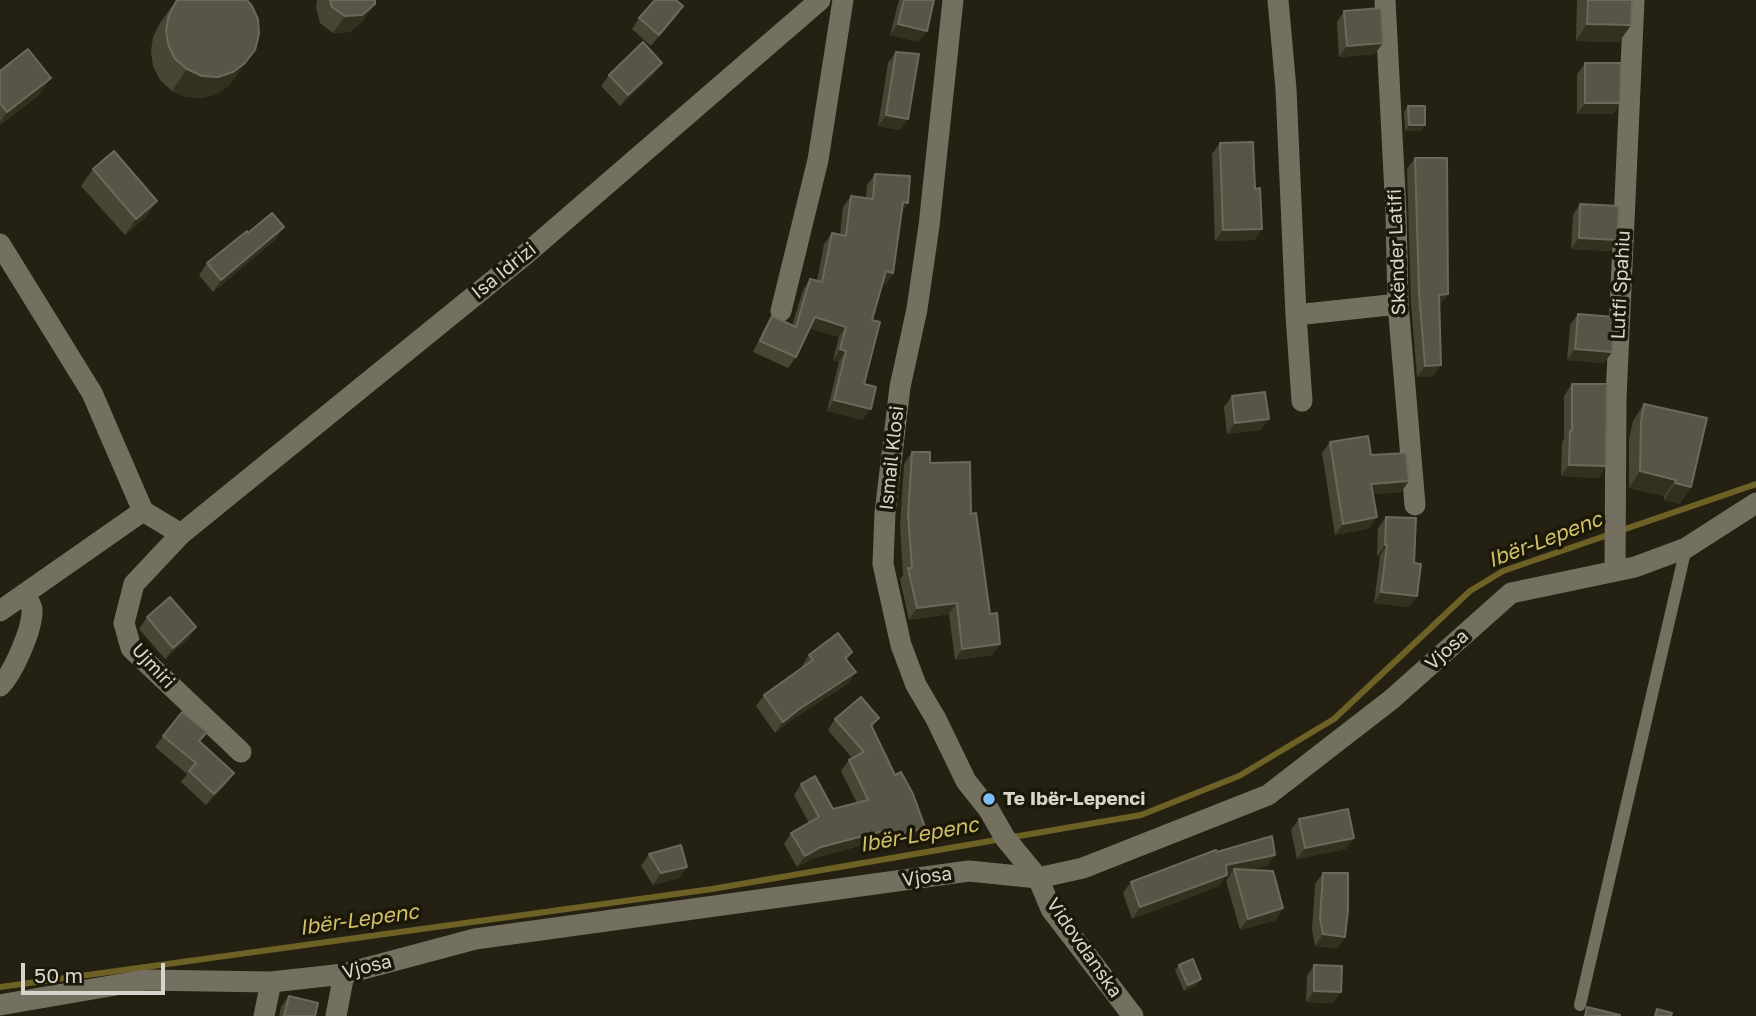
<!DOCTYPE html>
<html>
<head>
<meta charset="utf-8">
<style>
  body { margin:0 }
  #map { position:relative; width:1756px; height:1016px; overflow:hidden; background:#242112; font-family:"Golos Text",sans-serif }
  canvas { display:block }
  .scale { position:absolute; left:21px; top:963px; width:144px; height:32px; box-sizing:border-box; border:4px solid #d8d6cc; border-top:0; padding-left:9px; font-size:21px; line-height:24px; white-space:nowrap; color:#d8d6cc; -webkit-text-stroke:5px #1b1809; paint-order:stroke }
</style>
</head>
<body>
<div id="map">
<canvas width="1756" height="1016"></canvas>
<div class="scale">50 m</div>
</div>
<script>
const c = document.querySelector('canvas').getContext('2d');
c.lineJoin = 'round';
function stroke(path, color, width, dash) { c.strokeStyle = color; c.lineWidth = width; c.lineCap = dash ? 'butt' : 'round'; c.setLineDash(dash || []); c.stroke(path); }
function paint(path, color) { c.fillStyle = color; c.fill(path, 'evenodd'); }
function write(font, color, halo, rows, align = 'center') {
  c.font = font + ' "Golos Text",sans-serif'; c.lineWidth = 7; c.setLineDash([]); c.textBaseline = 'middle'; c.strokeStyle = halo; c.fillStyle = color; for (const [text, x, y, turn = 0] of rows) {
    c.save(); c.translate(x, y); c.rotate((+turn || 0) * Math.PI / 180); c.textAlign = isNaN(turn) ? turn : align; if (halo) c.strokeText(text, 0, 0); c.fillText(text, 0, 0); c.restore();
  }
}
const stream = new Path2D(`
  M0,987l712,-98 429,-74 98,-39 95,-57 136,-128 33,-20 253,-87`);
const lane = new Path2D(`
  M1580,1005l106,-457`);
const street = new Path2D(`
  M953,0l-24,226 -12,83 -17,78 -15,126 -2,51 18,81 15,40 20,34 30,62 23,29 16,28 33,40 13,31 82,107
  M1278,0l8,89 10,226 6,86
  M1385,0l11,213 2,91 17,201
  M0,244l92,149 51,118 38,23
  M781,311l37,-151 25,-160
  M1296,315l102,-11
  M1615,570l1,-172 18,-398
  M0,611l143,-100
  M0,686c13,-13 33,-57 32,-77 -1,-4 -5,-11 -8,-15
  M241,752l-110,-104 -7,-25 10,-39 47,-50 345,-280 294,-254
  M0,1005l145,-25 126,2 73,-8 131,-35 494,-68 69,7 45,-10 185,-73 124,-96 119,-106 124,-26 51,-19 70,-45
  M264,1016l7,-34
  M336,1016l8,-42`);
const wall = new Path2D(`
  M317,0h58l-12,21 -13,11 -17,1 -13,-10 -4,-15z
  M899,0h35l-15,42 -29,-7z
  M1577,0h55l-1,25 -12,17 -43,-1z
  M175,2l55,83 -13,9 -15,4 -16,-1 -14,-6 -12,-11 -7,-14 -2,-15 2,-14 7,-14z
  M683,6l-8,12 -24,28 -19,-17 7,-11z
  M1344,11l31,43 -36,3 -2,-35z
  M896,52l12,67 -8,11 -22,-4 10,-63z
  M1585,63l35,40 -7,11h-36v-40z
  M0,71l39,24 -39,30z
  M654,74l-34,32 -19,-20 8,-11z
  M1408,106l13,25h-16l-1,-19z
  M1220,143l35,46 7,40 -8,11 -39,1 -3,-87z
  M1415,158l33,136 -9,11 -6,72h-16l-6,-74 -4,-134z
  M93,169l53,48 -21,18 -44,-49z
  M875,174l33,29 -7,10 -8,60 -7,11 -4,-1 -10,37 -8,64 -1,36 -36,-9 12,-49 -6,-2 6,-23 -30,-9 -13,29 -8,11 -35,-16 12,-25 7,-11 20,9 11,-35 7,-11 7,2 7,-37 8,-11 8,2 3,-28 8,-11 15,2 1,-13z
  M1580,204l37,36 -7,11 -39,-2 2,-34z
  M248,233l28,6 -63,53 -14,-17 8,-12z
  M1578,314l34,38 -8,11 -37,-3 3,-35z
  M1572,384l34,82 -8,12 -37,-2 1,-34 2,-3v-43z
  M1232,396l29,34 -34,4 -3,-27z
  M1644,404l63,14 -27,86 -16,-4v-4l-35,-8v-49l4,-18z
  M1330,442l79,39 -8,11 -28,2 -3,34 -35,7 -13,-82z
  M912,452l18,11 41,51 19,100 10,30 -8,11 -37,5 -6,-46 -40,6 -9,-41 3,-4 -3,-49 4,-62z
  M1386,517l28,46 3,33 -8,11 -35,-4 6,-47h-3l1,-28z
  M147,617l42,21 -24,21 -26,-30z
  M852,652l-5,8 9,12 -7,11 -59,38 -15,12 -19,-27 8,-11 39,-27 -1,-2 7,-11z
  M879,718l-7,10 23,47 30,52 -8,11 -35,13 -4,-10 -64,17 -17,9 -13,-23 7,-11 18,-10 -15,-28 7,-11 32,25 24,-6 -16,-32 8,-11 3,-2 -24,-28 7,-11z
  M163,736l37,6 34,31 -8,11 -20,21 -25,-23 6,-8 -32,-27z
  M1299,819l55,19 -8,11 -49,10 -6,-29z
  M1217,852l58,3 -8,11 -20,4 29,50 -36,10 -14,-49 5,-8 -4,1 -8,12 -87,33 -9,-26 8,-11z
  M649,854l38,13 -8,11 -26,7 -12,-19z
  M1323,873l22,64 -8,11 -22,-2 -3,-16 3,-46z
  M1179,965l18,20 -13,6 -9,-21z
  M1314,965l27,27 -8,11 -27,-1 1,-26z
  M289,996l26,20h-36l2,-9z`);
const shadedWall = new Path2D(`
  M375,4l-12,17 -13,11 -17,1 12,-17z
  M683,6l-8,12 -24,28 8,-11z
  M898,24l29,7 -8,11 -29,-7z
  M1587,24l44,1 -12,17 -43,-1z
  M1383,43l-8,11 -36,3 8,-11z
  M245,63l-15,22 -13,9 -15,4 -16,-1 -14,-6 15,-22z
  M662,63l-8,11 -34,32 8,-11z
  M51,78l-12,17 -39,30v-3l7,-10z
  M1585,103h35l-7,11h-36z
  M886,115l22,4 -8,11 -22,-4z
  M1409,125h16l-4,6h-16z
  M157,201l-11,16 -21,18 11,-16z
  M903,202l5,1 -7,11z
  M284,227l-8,12 -63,53 8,-12z
  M1262,229l-8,11 -39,1 8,-11z
  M1579,238l38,2 -7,11 -39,-2z
  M886,271l7,2 -7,11 -8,-2z
  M1448,294l-8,11 -9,1 8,-11z
  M815,317l31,10 -7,10 -32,-9z
  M840,349l6,2 -7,11 -6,-2z
  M1575,349l37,3 -8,11 -37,-3z
  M1441,365l-8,12h-16l8,-11z
  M834,400l37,9 -8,11 -36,-9z
  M1269,419l-8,11 -34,4 8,-11z
  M1569,465l37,1 -8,12 -37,-2z
  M1640,471l36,9 -12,16 -35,-8z
  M1409,481l-8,11 -38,3 8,-11z
  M1675,483l16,4 -11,17 -16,-4z
  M1377,517l-7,11 -35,7 8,-11z
  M1385,545h2l-7,11h-3z
  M1381,592l36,4 -8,11 -35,-4z
  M957,603l-8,11 -40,6 8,-12z
  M196,627l-7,11 -24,21 8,-11z
  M1000,644l-8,11 -37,5 7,-11z
  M856,672l-7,11 -59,38 -15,12 8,-11 15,-12z
  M234,773l-8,11 -20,21 8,-11z
  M925,827l-8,11 -35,13 8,-11z
  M886,830l-8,11 -64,17 -17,9 8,-11 16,-9z
  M1354,838l-8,11 -49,10 8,-11z
  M1275,855l-8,11 -32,6 -1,-3 -3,4 -12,3 7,-11z
  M687,867l-8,11 -26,7 8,-12z
  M1227,875l-8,11 -87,33 8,-12z
  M1283,908l-7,12 -36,10 8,-11z
  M1323,934l22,3 -8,11 -22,-2z
  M1201,979l-4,6 -13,6 4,-6z
  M1314,991l27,1 -8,11 -27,-1z`);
const building = new Path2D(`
  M177,0h70l5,6 6,13 1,15 -4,16 -10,13 -12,9 -15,5 -16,-1 -15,-7 -12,-10 -7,-15 -2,-14 3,-15z
  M330,0h45v4l-13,11 -17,1 -13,-9z
  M655,0h21l7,6 -24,29 -20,-17z
  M904,0h30l-7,31 -29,-7z
  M1588,0h44l-1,25 -44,-1z
  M1381,8l2,35 -36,3 -3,-35z
  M643,42l19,21 -34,32 -19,-20z
  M28,49l23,29 -44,34 -7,-9v-32z
  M896,52l23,2 -11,65 -22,-4z
  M1585,63h36l-1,40h-35z
  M1408,106h17v19h-16z
  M1253,142l2,47 5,-1 2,41 -39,1 -3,-87z
  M114,151l43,50 -21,18 -43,-50z
  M1415,158h32l1,136 -9,1 2,70 -16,1 -6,-74z
  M875,174l35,2 -2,27 -5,-1 -10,71 -7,-2 -14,49 8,2 -16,62 12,3 -5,22 -37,-9 12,-49 -6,-2 6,-22 -31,-10 -19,40 -36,-16 12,-25 24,11 14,-48 12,3 10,-49 14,3 5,-40 22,3z
  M1580,204l39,2 -2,34 -38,-2z
  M272,213l12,14 -63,53 -14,-17 40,-32 1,2z
  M1578,314l36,3 -2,35 -37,-3z
  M1572,384h35l-1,82 -37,-1 1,-34h2z
  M1265,392l4,27 -34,4 -3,-27z
  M1644,404l63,14 -16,69 -16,-4 1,-3 -36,-9 1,-49z
  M1368,436l3,19 35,-2 3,28 -38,3 6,33 -34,7 -13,-82z
  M912,452h18v11l40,-1 1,52 5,-1 14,101 7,-1 3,31 -38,5 -5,-46 -40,5 -9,-40h4l-4,-53z
  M1386,517l30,1 -2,45 7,1 -4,32 -36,-4 6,-47h-2z
  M170,597l26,30 -23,21 -26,-31z
  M838,633l14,19 -7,6 11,14 -58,38 -15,12 -19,-27 49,-35 -4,-5z
  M861,697l18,21 -8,7 24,50 6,-3 12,22 12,33 -35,13 -4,-10 -65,17 -16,9 -14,-23 28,-16 -18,-33 14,-8 18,33 35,-9 -19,-40 15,-8 -29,-33z
  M182,712l25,20 -8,9 35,32 -20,21 -25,-23 7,-8 -33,-27z
  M1348,809l6,29 -49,10 -6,-29z
  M1272,836l3,19 -49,10 1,10 -87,32 -9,-25 85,-32 1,2z
  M681,845l6,22 -26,6 -12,-19z
  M1234,869l39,2 10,37 -35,11z
  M1323,873h25v37l-3,27 -22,-3 -3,-16z
  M1193,959l8,20 -13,6 -9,-20z
  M1314,965l28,1 -1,26 -27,-1z
  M289,996l29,7 -3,13h-31z
  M1587,1007l33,8v1h-35z
  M1657,1009l15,4 -1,3h-16z`);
const markers = [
  [989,799,7,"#7ebdf9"]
];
const streetNames = [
  ["Skënder Latifi",1397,252,-92],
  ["Isa Idrizi",504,271,-39],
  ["Lutfi Spahiu",1621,285,-87],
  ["Ismail Klosi",892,458,-84],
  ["Vjosa",1447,650,-42],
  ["Ujmiri",153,666,47],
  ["Vjosa",927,877,-8],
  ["Vidovdanska",1084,948,55],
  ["Vjosa",367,967,-14]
];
const poiNames = [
  ["Te Ibër-Lepenci",1003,799]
];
const waterNames = [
  ["Ibër-Lepenc",1545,540,-21],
  ["Ibër-Lepenc",919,835,-10],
  ["Ibër-Lepenc",359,920,-8]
];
stroke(stream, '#6d6125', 6);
stroke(lane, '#74705f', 12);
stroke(street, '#74705f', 21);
paint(wall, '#484535');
paint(shadedWall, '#333020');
paint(building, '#575546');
stroke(building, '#6c695b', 2);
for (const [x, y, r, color] of markers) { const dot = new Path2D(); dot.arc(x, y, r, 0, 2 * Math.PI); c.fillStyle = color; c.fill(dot); stroke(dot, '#1b1809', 2.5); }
write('19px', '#d8d6cc', '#1b1809', streetNames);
write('bold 19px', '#d8d6cc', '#1b1809', poiNames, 'left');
write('italic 21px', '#d1c068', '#1b1809', waterNames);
</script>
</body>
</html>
